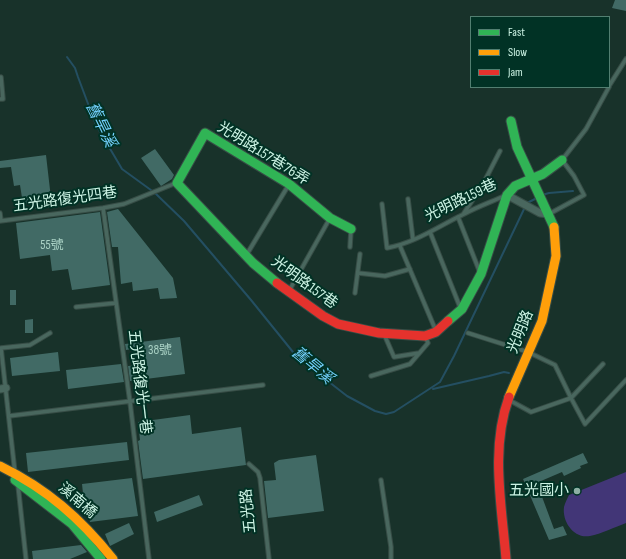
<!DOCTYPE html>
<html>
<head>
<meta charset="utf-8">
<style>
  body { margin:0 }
  #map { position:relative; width:626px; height:559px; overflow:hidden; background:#18322a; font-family:"Sofia Sans Condensed",sans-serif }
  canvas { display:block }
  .legend { position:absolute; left:470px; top:16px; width:140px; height:72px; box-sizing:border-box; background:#013225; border:1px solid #527f71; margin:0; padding:5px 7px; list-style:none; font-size:12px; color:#ccf3e4 }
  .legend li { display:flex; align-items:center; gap:8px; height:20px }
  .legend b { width:20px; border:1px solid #527f71 }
</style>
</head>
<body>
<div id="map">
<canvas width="626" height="559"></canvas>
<ul class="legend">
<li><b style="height:5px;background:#30b455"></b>Fast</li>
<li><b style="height:5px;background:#ff9f0a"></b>Slow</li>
<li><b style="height:5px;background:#e5322d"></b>Jam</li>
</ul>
</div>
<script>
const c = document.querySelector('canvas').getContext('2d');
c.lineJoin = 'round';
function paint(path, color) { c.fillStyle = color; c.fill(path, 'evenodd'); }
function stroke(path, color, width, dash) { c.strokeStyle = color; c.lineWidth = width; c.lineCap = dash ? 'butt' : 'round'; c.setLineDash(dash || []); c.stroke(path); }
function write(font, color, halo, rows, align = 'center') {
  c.font = font + ' "Sofia Sans Condensed","Noto Sans TC",sans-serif'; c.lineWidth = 4; c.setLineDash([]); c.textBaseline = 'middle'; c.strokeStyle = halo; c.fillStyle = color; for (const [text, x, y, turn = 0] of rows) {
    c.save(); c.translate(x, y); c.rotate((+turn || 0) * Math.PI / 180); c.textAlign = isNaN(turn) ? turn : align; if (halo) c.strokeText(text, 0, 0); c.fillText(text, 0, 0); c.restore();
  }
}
const green = new Path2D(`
  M626,472v51c-11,4 -25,11 -36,13 -16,3 -28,-14 -26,-29 1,-4 3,-8 5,-12z`);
const stream = new Path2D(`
  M67,57l8,11 3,9 18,48 26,44 33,24 29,28 67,79 46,57 50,39 28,15 11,3 8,-2 46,-30 14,-26 71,-149
  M542,195l7,-2 24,-2
  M527,203l10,-5
  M433,389l56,-13 15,-4 5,1`);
const building = new Path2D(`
  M615,0h11v11l-14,-3z
  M155,149l19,26 -2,4 -11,7 -20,-28z
  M46,155l6,52 -17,2 -1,-7 -11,2 -3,-19 -6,1 -3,-19 -11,1v-7z
  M118,209l55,69 4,20 -17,1 -2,-11 -25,3 -1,-9 -11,2 -3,-37h-6l-5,-35z
  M100,212l10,73 -38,5 -4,-21 -16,2 -2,-16 -30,4 -4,-36z
  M10,290h6v15h-6z
  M33,319v14h-8v-13z
  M180,337l5,37 -55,7 -2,-15 12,-1 -2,-17 -12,2 -1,-6z
  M58,352l2,19 -48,5 -2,-18z
  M121,364l3,18 -56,7 -2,-19z
  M190,415l2,19 49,-7 5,38 -103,14 -5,-38 2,-1 -2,-18z
  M127,442l2,18 -101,12 -2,-19z
  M583,453l5,10 -8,3 1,2 -17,8 -2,-4 -21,9 -1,4 -2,1 16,43 9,-3 4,9 -18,5 -26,-61z
  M316,455l8,56 -56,7 -4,-37 12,-1 -2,-17 5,-3z
  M132,478l6,38 -48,6 -3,-19h-3l-2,-19z
  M199,495l4,10 -46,17 -3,-10z
  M129,523l5,11 -24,12 -5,-12z
  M81,545l6,7 -17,7h-37l-1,-8z`);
const lane = new Path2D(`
  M609,86l17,-27
  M0,99h3l-2,-22
  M408,199l5,41
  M382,204l5,44c28,-5 52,-22 77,-34 13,-7 27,-12 40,-18
  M103,208l27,194 19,157
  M0,213l1,8
  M464,213l18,-27 18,-35
  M549,214l35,-19 -10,-19 -12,-16 24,-31 23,-42
  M458,217l21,53
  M0,221l103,-13 21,-4 52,-21
  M430,232l30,75
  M400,246l36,85
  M350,247l1,-17
  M247,254l41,-68
  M358,273l27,3 25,-7
  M289,291l41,-73
  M355,293l5,-39
  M76,307l40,-4
  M468,333l60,19 27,13 16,33 14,26 41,-44
  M384,334l10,23 25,-4
  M371,376l39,-12 18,-21 -3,-7
  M509,400l22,12 40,-14 32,-34
  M9,416l254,-31
  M249,464l9,8 2,6 9,81
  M15,473l-14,-125 29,-3 20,-12
  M381,480l10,67v12
  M18,485l8,74`);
const street = new Path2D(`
  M507,195l33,18 8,1
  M0,389l6,-1`);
const fast = new Path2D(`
  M511,121l6,26 37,80
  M277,283l-24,-20 -76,-80 28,-50 84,51 41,34 21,11
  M448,321l14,-12 19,-35 26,-79 8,-9 28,-12 19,-14
  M15,480l57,44 29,35`);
const slow = new Path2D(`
  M509,397l33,-76 14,-65 -2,-29
  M0,466c47,23 80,52 113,93`);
const jam = new Path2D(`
  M277,283l46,33 15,8 41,9 46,3 11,-4 12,-11
  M506,559c-4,-53 -16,-110 3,-162`);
const markers = [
  [577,491,4,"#8dafa3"]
];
const numberNames = [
  ["55號",52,246],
  ["38號",160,351]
];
const streetNames = [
  ["光明路157巷76弄",263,154,32],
  ["五光路復光四巷",65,200,-8],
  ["光明路159巷",461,201,-26],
  ["光明路157巷",304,283,36],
  ["光明路",521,332,-68],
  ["五光路復光一巷",139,382,83],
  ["溪南橋",77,501,41],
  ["五光路",249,511,-96]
];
const poiNames = [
  ["五光國小",569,491]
];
const waterNames = [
  ["舊旱溪",100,125,64],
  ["舊旱溪",312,366,40]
];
paint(green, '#423677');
stroke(stream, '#244f62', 2);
paint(building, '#416a65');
stroke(lane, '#374d46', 5.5);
stroke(street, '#374d46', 9);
stroke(fast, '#374d46', 11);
stroke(slow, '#374d46', 11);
stroke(jam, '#374d46', 11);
stroke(lane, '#49675e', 3.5);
stroke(street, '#49675e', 7);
stroke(fast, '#30b455', 9);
stroke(slow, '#ff9f0a', 9);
stroke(jam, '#e5322d', 9);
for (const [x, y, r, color] of markers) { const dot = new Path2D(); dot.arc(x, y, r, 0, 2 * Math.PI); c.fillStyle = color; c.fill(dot); stroke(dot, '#013225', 1.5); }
write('13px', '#a9d1c4', null, numberNames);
write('15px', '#ccf3e4', '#013225', streetNames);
write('15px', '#ccf3e4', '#013225', poiNames, 'right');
write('italic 16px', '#73d1fd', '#013225', waterNames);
</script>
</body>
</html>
